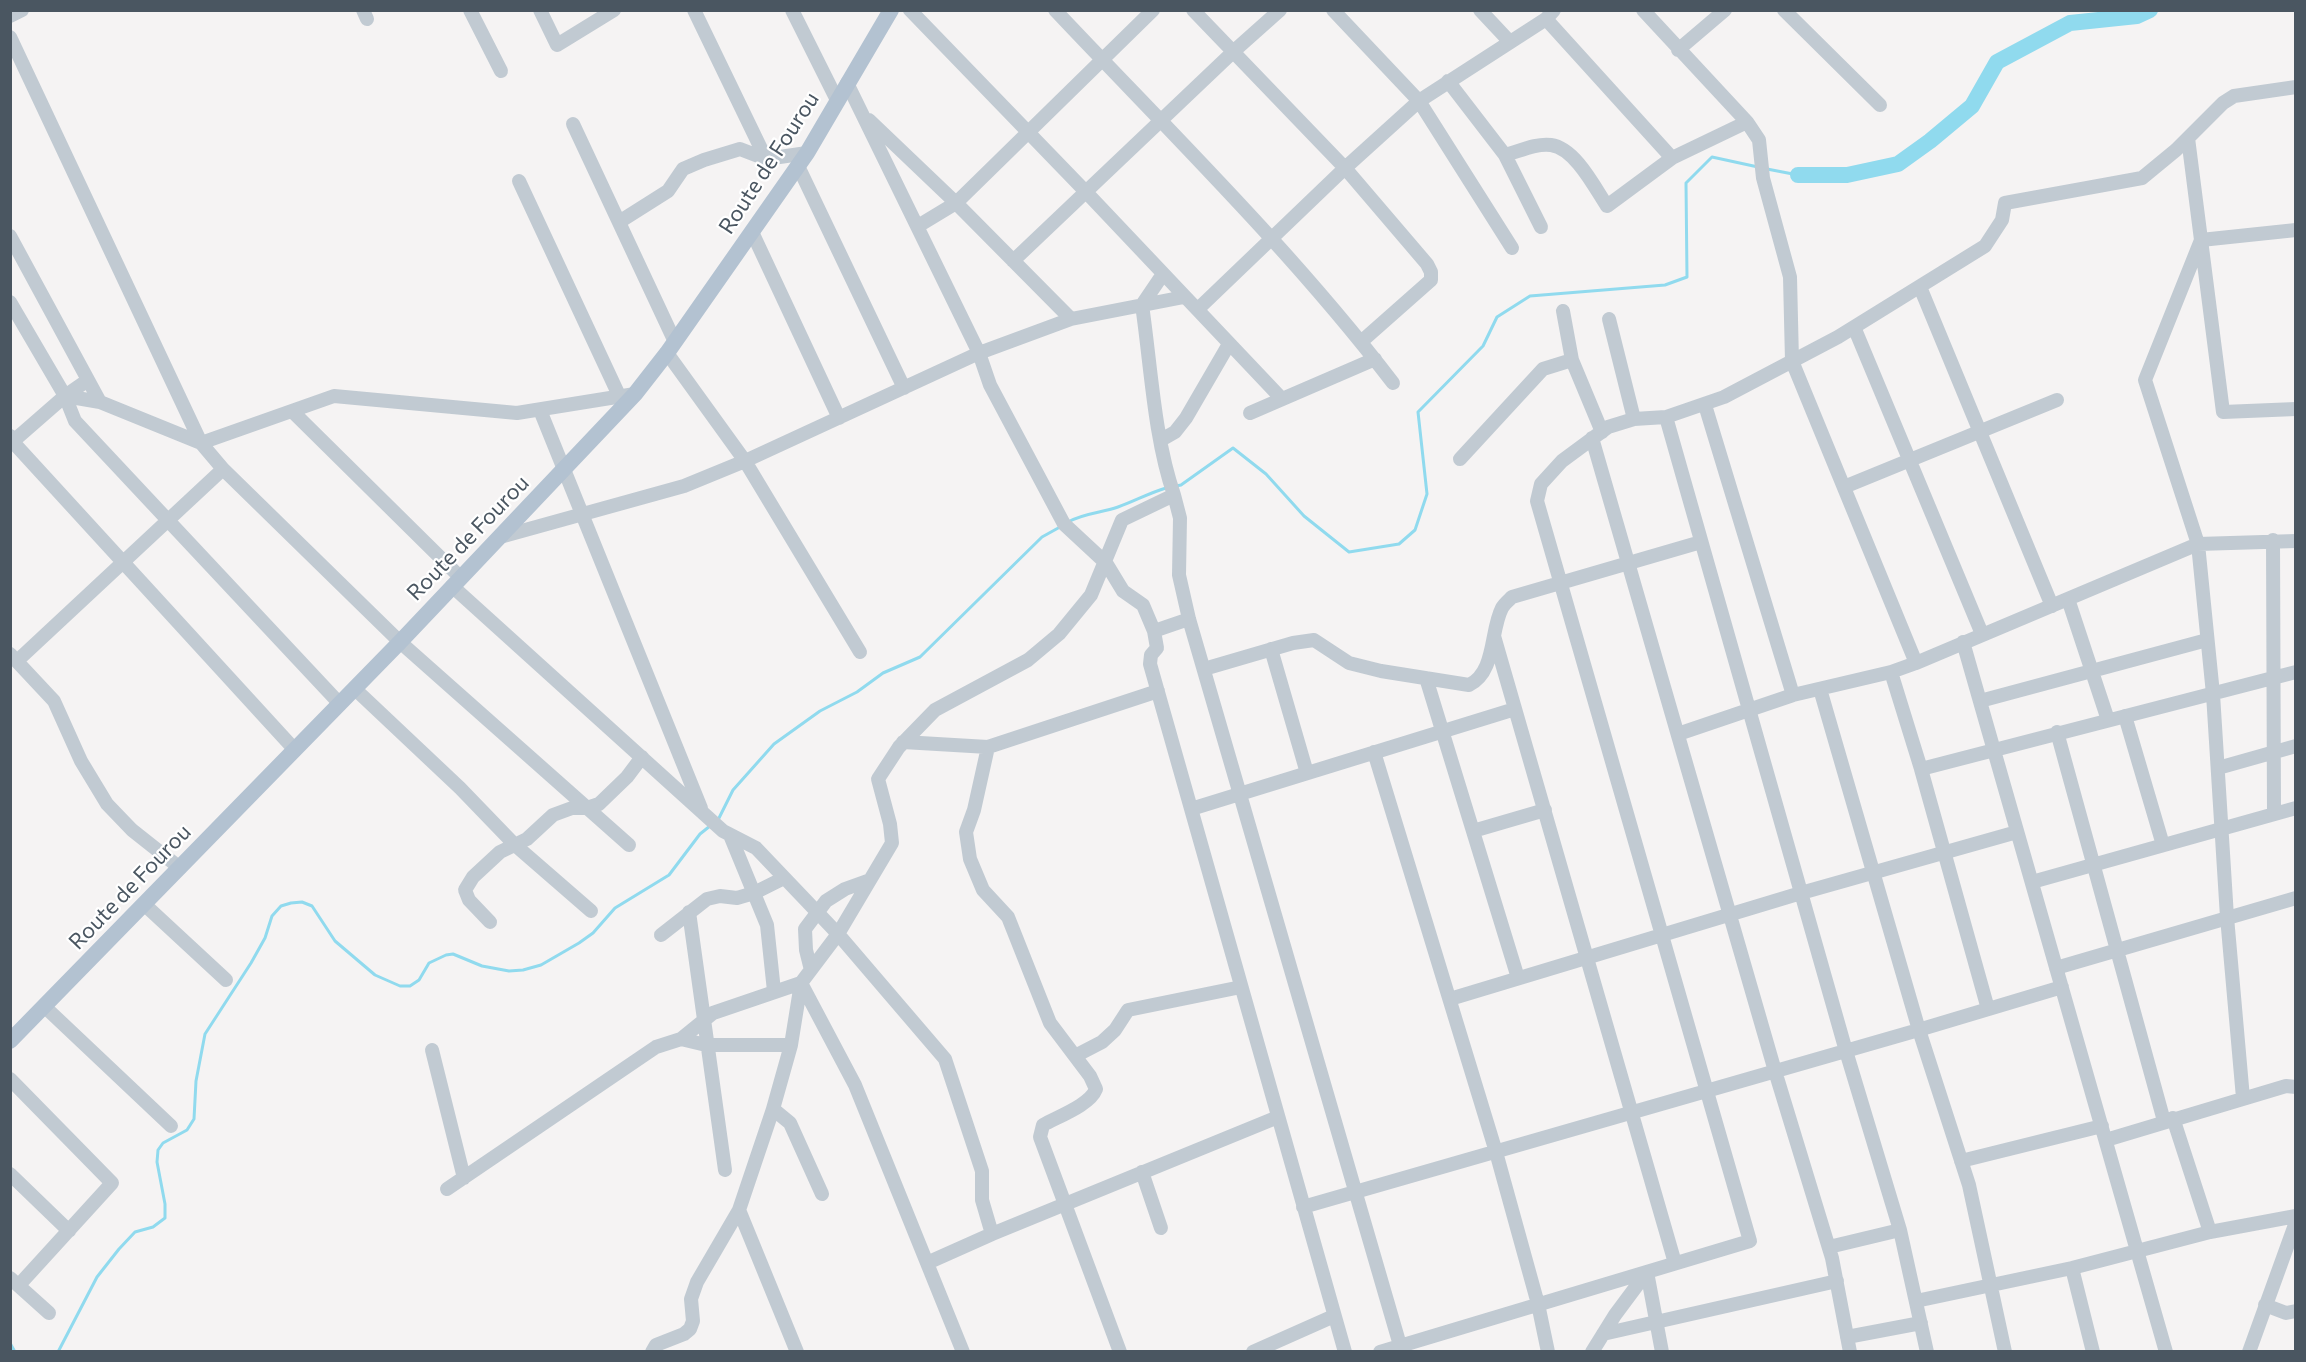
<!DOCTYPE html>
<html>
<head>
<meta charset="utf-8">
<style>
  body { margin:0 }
  #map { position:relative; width:2306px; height:1362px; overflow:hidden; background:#f5f3f3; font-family:Commissioner,sans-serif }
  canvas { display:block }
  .frame { position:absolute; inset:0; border:12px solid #4a5661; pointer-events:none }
</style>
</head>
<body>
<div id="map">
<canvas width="2306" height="1362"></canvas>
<div class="frame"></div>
</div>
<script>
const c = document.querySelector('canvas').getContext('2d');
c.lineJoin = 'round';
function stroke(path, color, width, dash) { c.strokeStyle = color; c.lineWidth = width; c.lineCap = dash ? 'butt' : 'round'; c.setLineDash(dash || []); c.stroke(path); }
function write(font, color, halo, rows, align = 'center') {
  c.font = font + ' Commissioner,sans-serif'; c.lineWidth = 4.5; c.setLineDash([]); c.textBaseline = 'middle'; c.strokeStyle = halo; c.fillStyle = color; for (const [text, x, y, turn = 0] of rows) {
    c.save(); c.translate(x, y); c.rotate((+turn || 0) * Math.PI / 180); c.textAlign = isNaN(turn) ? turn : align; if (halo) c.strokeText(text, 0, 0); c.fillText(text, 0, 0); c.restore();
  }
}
const stream = new Path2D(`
  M1767,169l31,6
  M1176,486l5,-1 52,-37 33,26 38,42 45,36 50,-8 16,-14 12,-36 -9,-82 65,-66 14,-29 33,-21 135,-11 22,-8 -1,-94 26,-26 46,10
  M1068,522c16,-9 33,-9 50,-15 17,-6 31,-14 48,-19
  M718,820l15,-30 41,-46 46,-33 37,-19 26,-19 37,-16 122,-120 18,-10
  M10,1343l5,9
  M58,1352l39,-75 22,-28 16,-17 18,-5 12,-9v-14l-8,-42 1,-12 5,-7 24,-13 7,-11 2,-38 9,-47 46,-71 14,-25 7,-22 9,-10 10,-3 11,-1 10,4 23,35 40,34 25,11h10l9,-6 10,-17 17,-8 7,-1 29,12 27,5 14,-1 18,-5 38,-22 14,-10 22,-25 54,-33 31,-41 10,-8`);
const river = new Path2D(`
  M1798,175h49l51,-11 32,-23 42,-35 25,-44 73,-39 67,-7 13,-6`);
const minor = new Path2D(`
  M363,10l4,9
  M470,10l31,61
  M540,10l17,35 57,-35
  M694,10l72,149
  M792,10l45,90
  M910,10l176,182 196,207
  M1055,10c115,122 236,240 338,373
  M1193,10l152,158 82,96 4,8v8l-69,61
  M1333,10l86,91 93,147
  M1480,10l30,32
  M1643,10l104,112 12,18 4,38 27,99 2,84 124,302
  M1784,10l96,95
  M10,16l12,-6
  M1546,19l126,139
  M10,37l191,406 22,26 177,173 229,203
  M1678,50l47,-40
  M1448,81l57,74 36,72
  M847,83l132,270 11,32 74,139 42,39 17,28 20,14 11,26 3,17 -6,7 -1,9 195,688
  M869,120l87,83 115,116
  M573,124l102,218
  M2188,138l35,274 73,-3
  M1505,155c15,-4 31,-12 46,-10 24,3 44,43 56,61l65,-48 75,-36
  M798,166l106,222
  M519,181l104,223
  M619,222l49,-31 15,-22 21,-9 36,-11 26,10 41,-6
  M918,226l38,-23 197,-193
  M752,232l87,186
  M10,236l90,166
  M1013,261l221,-210 46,-41
  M1920,287l132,319
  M10,302l55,94 10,25 265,283
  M1198,309l147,-141 74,-67 127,-82 8,-9
  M1563,311l9,49 30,72
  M1609,319l25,100
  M1854,327l128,307
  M667,353l78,108 115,191
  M65,396l35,6 101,41 133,-47 183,17 118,-19
  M1705,405l88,290
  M540,410l161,398
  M292,411l169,167
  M1250,413l125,-54
  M1666,417l180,634 54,179 27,122
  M10,436l3,6 282,308
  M1592,438l183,633 57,187 18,94
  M1161,440l14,-8 11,-14 43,-74
  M10,444l55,-48 23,-16
  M1460,459l83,-90 29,-9
  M1844,487l213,-87
  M1174,495l6,23 -1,57 10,44 213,733
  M500,537l184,-51 61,-25 234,-108 92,-34 113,-22
  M2273,540l1,274
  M452,586l271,245 33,17 82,86 107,125 37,112v29l10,34
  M2068,599l40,121
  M1154,631l35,-12
  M1494,636l181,627
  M1963,642l203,710
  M1271,649l36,124
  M10,654l44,47 27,60 26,43 25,26 48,38
  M17,661l206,-192
  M1204,669l89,-26 21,-3 35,23 32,8 88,14c27,-13 21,-54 33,-77 2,-4 7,-8 10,-11l189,-55
  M1891,672l30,97 67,240
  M1426,678l92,300
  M355,689l105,99 55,57 76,66
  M1820,689l99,341 50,155 36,167
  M1980,701l227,-61
  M2125,716l38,129
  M2057,732l107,389
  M1678,734l115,-39 98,-23 25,-9 282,-119 98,-3
  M903,742l85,5 170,-56
  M988,747l-14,63 -8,22 4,27 13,31 25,27 42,106 40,53 6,13c-6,16 -37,27 -53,36l-3,12 80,215
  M1374,752l122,400 42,152 10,48
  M2218,768l78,-22
  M1921,769l375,-97
  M1191,809l324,-100
  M1473,831l72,-21
  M730,835l37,90 7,66
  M2032,882l264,-74
  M145,905l81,75
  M689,912l36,258
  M490,922l-21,-22 -4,-10 8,-13 27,-25 27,-13 26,-24 19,-7h15l12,-4 28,-27 15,-20
  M661,935l46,-36 13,-3 17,2 17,-5 30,-15
  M2056,968l240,-70
  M811,970l-5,-20 -1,-21 21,-28 19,-12 25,-9
  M1450,999l351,-106 216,-61
  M45,1007l126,119
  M681,1039l32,-26 88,-30 54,102 108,267
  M432,1050l32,128
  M1075,1056l27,-14 13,-12 13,-20 113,-23
  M10,1079l102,104 -93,102
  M2243,1098l-16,-181 -14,-223 -15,-150 -53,-164 56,-140 95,-10
  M773,1109l17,14 32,71
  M2173,1118l37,114
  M2106,1140l180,-54 10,1
  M1961,1161l141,-35
  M1142,1172l19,56
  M10,1174l59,57
  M447,1189l209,-142 25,-8 25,6h85
  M1303,1207l612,-176 147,-44
  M739,1210l58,142
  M1829,1247l71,-17
  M927,1263l65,-29 286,-117
  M2072,1268l21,84
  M1647,1272l15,80
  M10,1278l39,35
  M1916,1301l156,-33 138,-36 86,-16
  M2265,1305l21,8 10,-2
  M1603,1334l234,-53
  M1847,1337l74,-14
  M652,1352l4,-7 28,-11 6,-5 3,-8 -2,-22 6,-17 42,-72 34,-101 18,-64 10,-62 37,-49 54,-91 -2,-19 -12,-45 21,-32 36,-37 93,-50 31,-26 32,-39 31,-75 52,-25c-20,-58 -23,-129 -32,-190l21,-31
  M1253,1352l81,-36
  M1380,1352l370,-111 -213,-740 4,-17 21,-23 46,-34 26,-8 32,-2 58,-20 114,-60 147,-91 17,-26 3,-17 137,-25 34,-28 47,-47 11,-7 62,-9
  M1592,1352l23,-37 32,-43
  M2249,1352l47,-130`);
const major = new Path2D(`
  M10,1041l390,-399 235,-248 32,-41 140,-200 84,-143`);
const streetNames = [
  ["Route de Fourou",769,163,-57],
  ["Route de Fourou",468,538,-46],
  ["Route de Fourou",130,887,-46]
];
stroke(stream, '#90daee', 3);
stroke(river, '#90daee', 16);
stroke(minor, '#c1cad2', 14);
stroke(major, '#b3c2d1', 16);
write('22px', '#4a5661', '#fff', streetNames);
</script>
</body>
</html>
